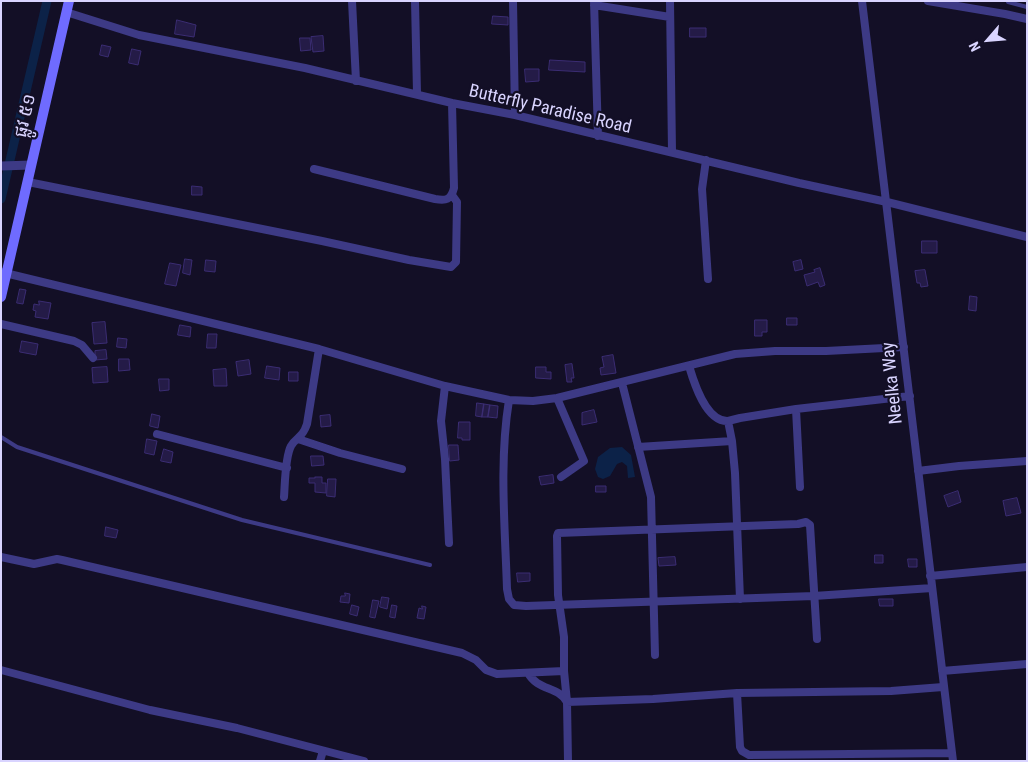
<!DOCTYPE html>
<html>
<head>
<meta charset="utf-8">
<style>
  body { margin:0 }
  #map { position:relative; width:1028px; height:762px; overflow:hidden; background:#130f26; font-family:"Roboto Condensed",sans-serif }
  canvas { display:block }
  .frame { position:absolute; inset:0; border:2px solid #d9d4ff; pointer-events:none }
  .north { position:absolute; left:963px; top:15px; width:50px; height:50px; -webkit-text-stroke:4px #130f26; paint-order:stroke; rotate:243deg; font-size:14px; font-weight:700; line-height:20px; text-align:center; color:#d9d4ff }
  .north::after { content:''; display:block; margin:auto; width:18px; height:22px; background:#d9d4ff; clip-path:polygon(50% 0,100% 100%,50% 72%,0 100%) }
</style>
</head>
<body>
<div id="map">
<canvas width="1028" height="762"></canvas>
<div class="frame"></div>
<div class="north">N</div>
</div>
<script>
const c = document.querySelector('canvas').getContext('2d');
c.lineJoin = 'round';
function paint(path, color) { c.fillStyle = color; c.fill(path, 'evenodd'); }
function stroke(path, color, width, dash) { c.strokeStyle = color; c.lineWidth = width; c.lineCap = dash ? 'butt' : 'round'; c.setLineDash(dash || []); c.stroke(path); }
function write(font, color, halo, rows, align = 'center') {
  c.font = font + ' "Roboto Condensed","Noto Sans Khmer",sans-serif'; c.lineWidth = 4.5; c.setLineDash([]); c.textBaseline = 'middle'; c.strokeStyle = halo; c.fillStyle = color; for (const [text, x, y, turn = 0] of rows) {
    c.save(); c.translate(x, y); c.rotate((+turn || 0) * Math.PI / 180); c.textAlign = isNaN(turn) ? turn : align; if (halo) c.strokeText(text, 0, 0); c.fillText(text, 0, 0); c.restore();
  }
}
const water = new Path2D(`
  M622,447l9,8 4,22 -7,1 -1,-12 -5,-4 -5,2 -7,12 -7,3 -5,-2 -3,-8 3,-12 12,-9z`);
const canal = new Path2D(`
  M1,199l46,-198`);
const building = new Path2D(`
  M493,16l15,1v8l-16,-1z
  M177,20l19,5 -2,12 -19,-3z
  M690,28h16v9h-16z
  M323,36l1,15 -11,1 -2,-15z
  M300,38h10l1,12 -10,1z
  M102,45l9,2 -3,10 -8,-2z
  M132,49l9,2 -3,14 -9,-2z
  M550,60l35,2v10l-36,-2z
  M525,69h14v12l-13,1z
  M192,186l10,1v8h-10z
  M922,241h15v12h-15z
  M185,259l7,1 -2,15 -7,-2z
  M206,260l10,1 -1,11 -10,-1z
  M801,260l2,9 -8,2 -2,-9z
  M170,263l11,2 -5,21 -11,-2z
  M820,268l5,17 -5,2 -2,-5 -11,4 -3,-11 11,-3 -1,-2z
  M925,270l3,16 -7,1 -1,-4h-3l-2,-12z
  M20,289l6,1 -3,14 -6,-1z
  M970,296l7,1 -1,14 -7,-1z
  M39,301l12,2 -3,16 -13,-2 1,-6 -3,-1 1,-6 5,1z
  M787,318h10v7h-10z
  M755,320h12v12h-5v4h-7z
  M105,322l2,21 -13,1 -2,-21z
  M180,325l11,2 -1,10 -12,-2z
  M208,334h9l-1,14h-9z
  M118,338l9,1 -1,9 -9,-1z
  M22,341l16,3 -2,11 -16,-3z
  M106,350l1,9 -12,1v-9z
  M613,355l3,18 -15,2 -1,-7 4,-1 -2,-10z
  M119,359h10l1,11 -11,1z
  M249,360l2,14 -13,2 -2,-14z
  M572,364l2,14h-3l1,4h-5l-2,-17z
  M267,366l13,2 -1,12 -14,-2z
  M107,367l1,15 -15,1 -1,-15z
  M536,367h10v5h5v7l-15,-1z
  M226,369l1,17h-13l-1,-16z
  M289,372h9v9h-9z
  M159,379h10v11l-9,1z
  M477,403l7,1 -2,13 -6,-1z
  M484,404l6,1 -2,12h-6z
  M490,405l8,1 -1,12 -9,-1z
  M594,410l3,12 -15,3v-12z
  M152,414l8,2 -2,12 -8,-2z
  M330,415l1,11 -10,1 -1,-11z
  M459,422h11v18h-8v-2h-4z
  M147,439l10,2 -3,14 -9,-2z
  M449,445h9l1,15 -9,1z
  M164,449l9,3 -2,11 -10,-2z
  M311,456h12l1,9 -12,1z
  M553,475l1,8 -13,2 -2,-8z
  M315,477h7v6h4v10l-11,-1v-9h-6v-5h6z
  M328,479h8l-1,18 -8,-1z
  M596,486h10v6h-10z
  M958,491l3,11 -13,5 -4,-11z
  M1017,498l4,15 -15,3 -3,-15z
  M106,527l12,3 -2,8 -11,-2z
  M875,555h8v8h-8z
  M675,557l1,8 -17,1 -1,-8z
  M908,559h9v8h-8z
  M517,573h13v8l-12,1z
  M345,593l5,1 -1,9 -9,-1 1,-6h4z
  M382,597l7,1 -2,11 -7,-2z
  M879,599h14v7h-13z
  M373,600l6,1 -4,17 -5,-1z
  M352,605l7,2 -2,9 -7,-2z
  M392,605l5,1 -2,12 -5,-1z
  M422,606l4,1 -2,12 -7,-1 2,-10 3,1z`);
const service = new Path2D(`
  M1008,2l19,5
  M1,437l16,10 225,73 188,45`);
const minor = new Path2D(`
  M352,1l4,80
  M415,1l2,92
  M513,1l2,114
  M594,1l4,135
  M670,1l2,151
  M862,1l91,760
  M928,1l77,13 22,5
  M594,5l76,12
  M66,12l73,23 166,33 147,35 63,12 284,68 88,19 140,35
  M706,160l-4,29 6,90
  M314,169l121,30c11,2 16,1 19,-11l-2,-85
  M28,182l294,59 87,19 42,7 5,-5 1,-60 -5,-7
  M1,272l318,77 126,37 64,14 24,1 24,-3 178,-44 40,-3h51l78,-4
  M1,324l73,17 8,4 11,13
  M689,366c5,17 17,56 39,55
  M622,383l29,114 4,158
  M445,386l-4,35 4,38 4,84
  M557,398l27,63 -23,16
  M509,400c-10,62 -4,126 -2,189l2,10 5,6 12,1 288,-10 118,-8
  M796,409l4,78
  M157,434l130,34
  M298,439l42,14 62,16
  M638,447l94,-6
  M918,471l41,-5 68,-5
  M284,497c1,-13 1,-40 7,-51 6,-10 11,-7 16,-22l12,-75
  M1,557l33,7 23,-5 5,1 400,93 14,7 10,10 11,4 67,-3
  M930,576l97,-9
  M740,599l-5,-126 -3,-32 -4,-20 12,-3 56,-9 114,-13
  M1,670l149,40 87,18 127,33
  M942,671l85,-7
  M528,673c10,18 30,13 39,29l86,-3 84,-6 154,-2 52,-4
  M737,693l3,54 2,4 7,4 203,-2
  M320,761l3,-10
  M568,761l-1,-59 -3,-31v-34l-6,-42 -1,-59 1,-3 240,-9 8,-2 4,3 7,114`);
const tertiary = new Path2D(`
  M1,166l30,-1`);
const secondary = new Path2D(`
  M1,297l68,-296`);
const streetNames = [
  ["Butterfly Paradise Road",550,110,13],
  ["ផ្លូវ ៥១",26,116,-77],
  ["Neelka Way",893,383,-96]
];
paint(water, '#0c2248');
stroke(canal, '#0c2248', 9);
paint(building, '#241b47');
stroke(building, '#3b2d73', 1);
stroke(service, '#3d3a85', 4);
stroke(minor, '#3d3a85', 8);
stroke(tertiary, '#3d3a85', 9);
stroke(secondary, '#6f6bff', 10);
write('18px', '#d9d4ff', '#130f26', streetNames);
</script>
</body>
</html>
